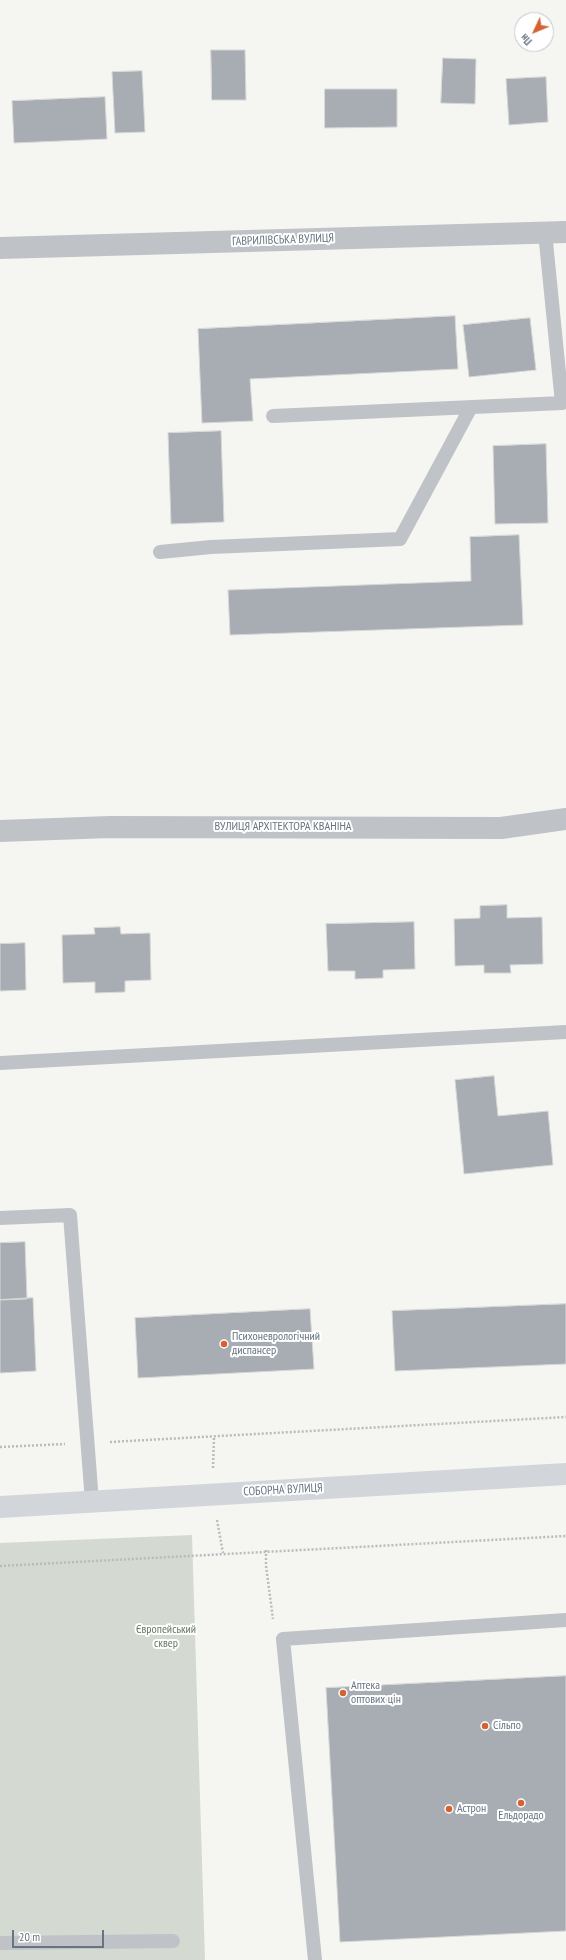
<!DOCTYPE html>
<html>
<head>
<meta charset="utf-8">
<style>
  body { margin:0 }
  #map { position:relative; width:566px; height:1960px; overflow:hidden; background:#f5f5f2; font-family:"PT Sans Narrow",sans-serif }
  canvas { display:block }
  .north { position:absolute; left:514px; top:12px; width:40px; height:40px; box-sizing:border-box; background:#fff; border:1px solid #c2c7cd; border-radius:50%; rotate:226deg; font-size:11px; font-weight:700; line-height:16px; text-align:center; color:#677481 }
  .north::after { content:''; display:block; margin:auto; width:14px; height:18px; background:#d56233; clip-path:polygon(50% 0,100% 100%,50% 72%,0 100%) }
  .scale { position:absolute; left:12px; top:1930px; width:92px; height:18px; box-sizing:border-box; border:2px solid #677481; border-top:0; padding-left:5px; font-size:12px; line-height:14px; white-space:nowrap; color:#677481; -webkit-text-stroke:3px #fff; paint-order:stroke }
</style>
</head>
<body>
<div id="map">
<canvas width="566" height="1960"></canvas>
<div class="north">Пн</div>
<div class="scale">20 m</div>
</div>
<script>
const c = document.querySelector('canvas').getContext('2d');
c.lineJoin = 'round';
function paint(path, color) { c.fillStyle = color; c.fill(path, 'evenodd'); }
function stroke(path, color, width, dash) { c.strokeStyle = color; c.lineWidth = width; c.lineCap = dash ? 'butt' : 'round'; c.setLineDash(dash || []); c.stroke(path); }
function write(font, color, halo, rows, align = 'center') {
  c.font = font + ' "PT Sans Narrow",sans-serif'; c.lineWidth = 4; c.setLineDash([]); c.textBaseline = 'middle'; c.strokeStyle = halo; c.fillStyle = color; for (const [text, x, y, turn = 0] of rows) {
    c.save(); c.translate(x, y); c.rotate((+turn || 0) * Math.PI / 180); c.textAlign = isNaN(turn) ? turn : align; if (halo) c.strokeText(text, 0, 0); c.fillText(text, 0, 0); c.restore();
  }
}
const green = new Path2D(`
  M192,1535l13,425h-205v-417z`);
const building = new Path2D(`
  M211,50h34l1,50h-34z
  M443,58l33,1 -1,45 -34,-1z
  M142,71l3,61 -30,1 -3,-61z
  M546,77l2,45 -39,3 -3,-46z
  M325,89h72v38l-72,1z
  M105,97l2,42 -93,4 -2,-42z
  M455,316l3,53 -208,10 3,42 -51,2 -4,-94z
  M530,318l6,52 -67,7 -6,-52z
  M221,431l3,91 -53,2 -3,-91z
  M546,444l2,79 -53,1 -2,-78z
  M519,535l4,90 -293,10 -2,-45 243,-9 -1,-44z
  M507,905v13l35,-1 1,47 -33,1 1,8h-27v-8l-29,1 -1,-47 26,-1v-12z
  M414,922l1,47 -32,1v8l-28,1v-8h-27l-2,-47z
  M120,927l1,7 29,-1 1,47 -26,1v11l-30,1v-11l-32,1 -1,-48 33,-1 -1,-6z
  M25,943l1,47 -26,1v-47z
  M494,1076l4,40 50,-5 5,54 -89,9 -9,-94z
  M25,1242l2,57 -27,1v-57z
  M33,1298l3,73 -36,2v-73z
  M566,1304v60l-171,7 -3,-60z
  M310,1309l4,60 -176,9 -3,-60z
  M566,1676v255l-226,11 -14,-254z`);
const path = new Path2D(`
  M110,1442l456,-25
  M0,1447l65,-3
  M213,1468l1,-32
  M217,1520l6,33
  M266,1550v16l7,53
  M0,1566l566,-30`);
const lane = new Path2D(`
  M273,416l289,-13 -17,-171
  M160,552l51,-5 189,-8 71,-132
  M0,1063l566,-31
  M0,1218l70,-3 22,287
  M0,1943l173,-2
  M315,1960l-32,-321 283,-19`);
const street = new Path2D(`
  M0,248l566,-16
  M0,831l110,-4 391,1 65,-9`);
const secondary = new Path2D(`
  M0,1507l566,-33`);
const markers = [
  [224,1344,4,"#d56233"],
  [343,1693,4,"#d56233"],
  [485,1726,4,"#d56233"],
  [521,1803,4,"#d56233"],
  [449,1809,4,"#d56233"]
];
const streetNames = [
  ["ГАВРИЛІВСЬКА ВУЛИЦЯ",283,240,-2],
  ["ВУЛИЦЯ АРХІТЕКТОРА КВАНІНА",283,827],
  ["СОБОРНА ВУЛИЦЯ",283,1490,-3]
];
const poiNames = [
  ["Психоневрологічний",232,1337],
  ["диспансер",232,1351],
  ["Аптека",351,1686],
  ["оптових цін",351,1700],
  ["Сільпо",493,1726],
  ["Астрон",457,1809],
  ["Ельдорадо",521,1816,"center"]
];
const parkNames = [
  ["Європейський",166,1630],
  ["сквер",166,1644]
];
paint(green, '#d4dad2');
paint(building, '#a7adb3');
stroke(building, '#d7d7d5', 1);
stroke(path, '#b9bbbe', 2.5, [2, 2]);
stroke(lane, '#bfc2c6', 14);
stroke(street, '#bfc2c6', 22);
stroke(secondary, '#d2d6da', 22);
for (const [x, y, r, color] of markers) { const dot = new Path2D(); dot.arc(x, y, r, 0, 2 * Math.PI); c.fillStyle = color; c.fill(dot); stroke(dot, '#fff', 1.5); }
write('12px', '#677481', '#fff', streetNames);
write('12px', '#677481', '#fff', poiNames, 'left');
write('12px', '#687965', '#fff', parkNames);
</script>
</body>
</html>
